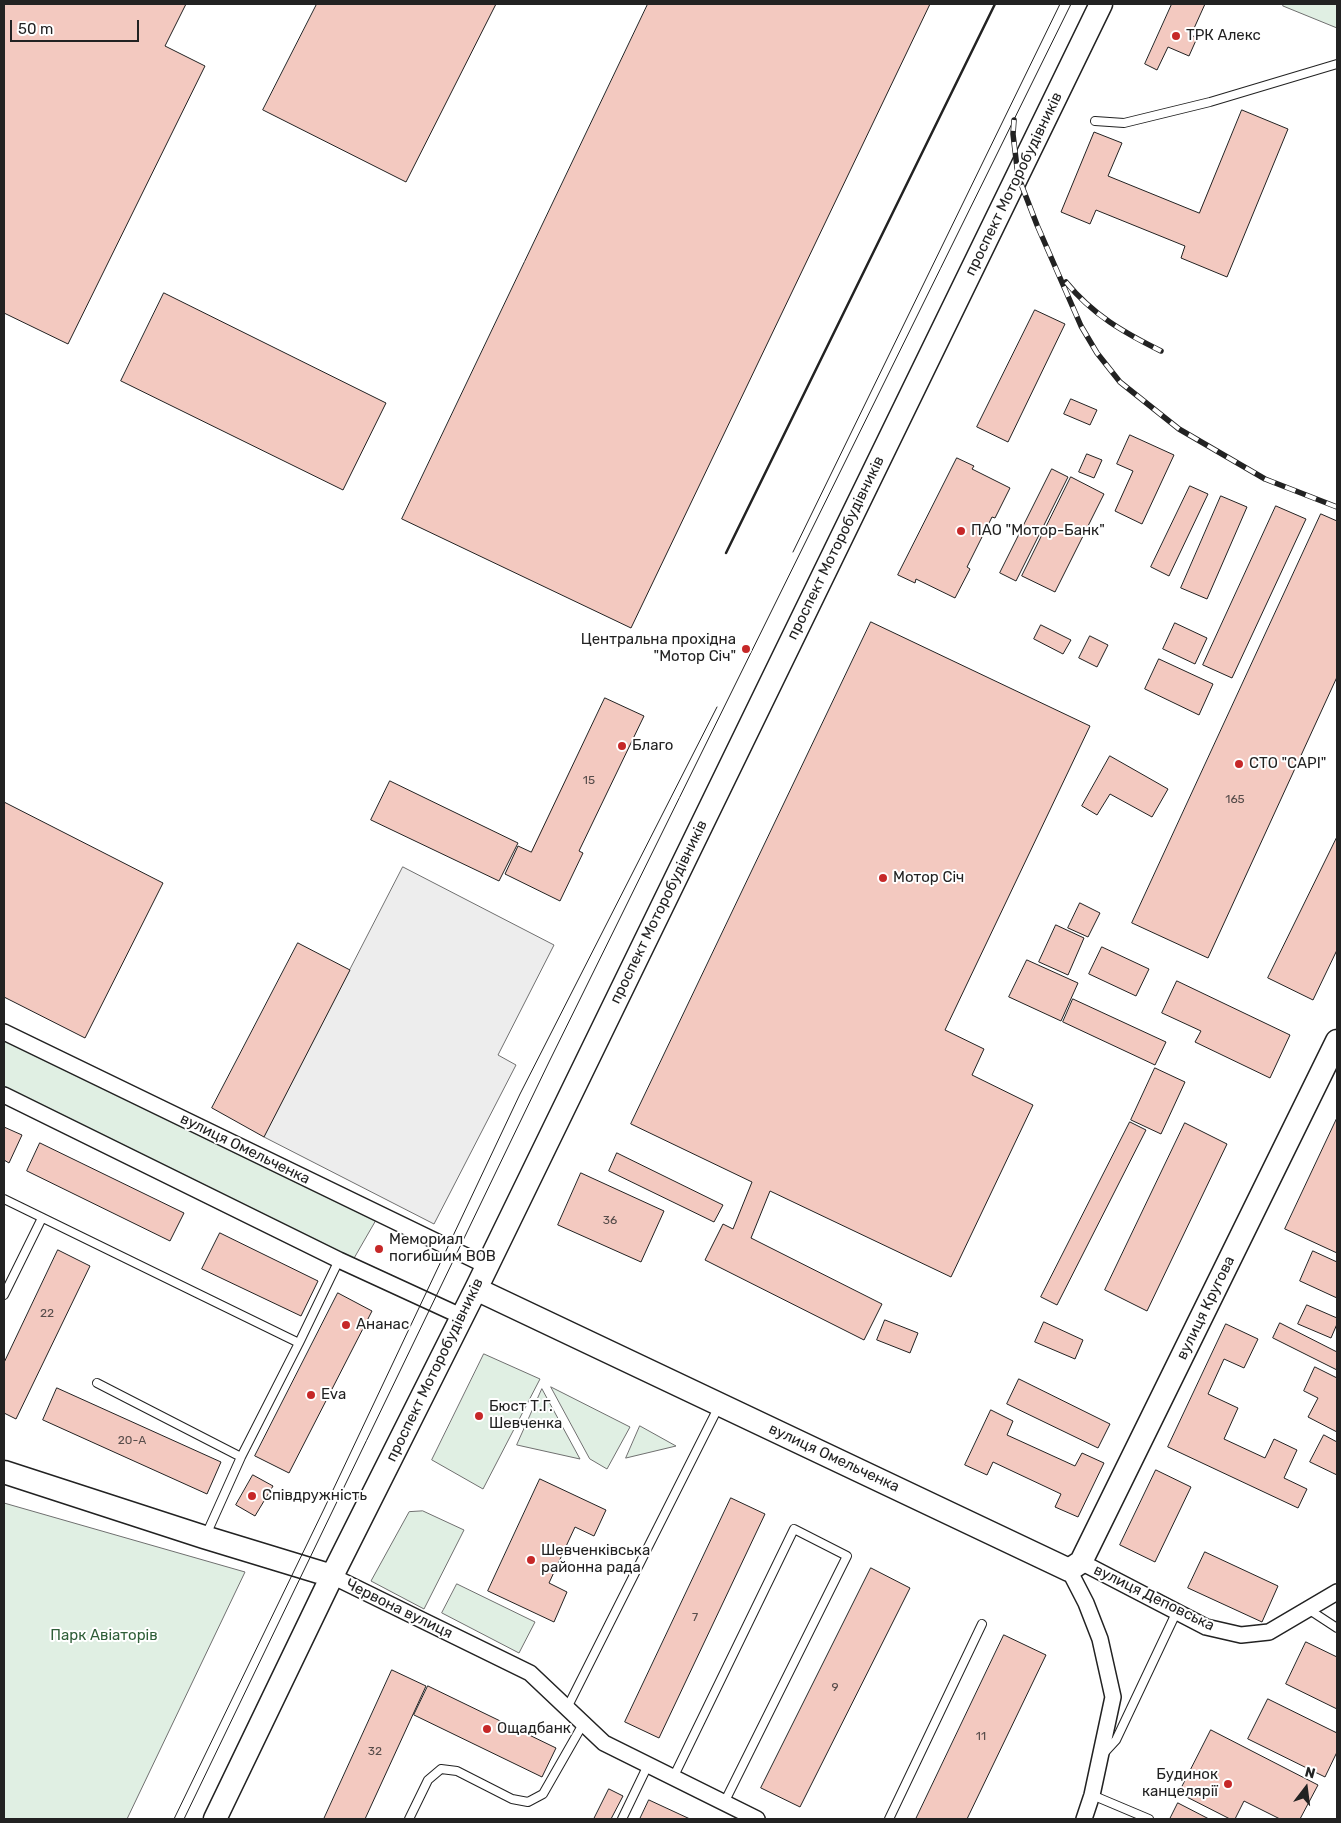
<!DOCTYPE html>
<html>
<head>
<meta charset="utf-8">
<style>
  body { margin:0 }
  #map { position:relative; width:1341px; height:1823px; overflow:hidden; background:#fff; font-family:Rubik,sans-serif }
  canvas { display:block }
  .frame { position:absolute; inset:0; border:5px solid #222; pointer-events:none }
  .north { position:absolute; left:1281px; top:1763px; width:50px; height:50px; -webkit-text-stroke:4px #fff; paint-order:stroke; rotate:15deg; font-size:14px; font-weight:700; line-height:20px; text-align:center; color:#222 }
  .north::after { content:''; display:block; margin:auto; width:18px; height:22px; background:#222; clip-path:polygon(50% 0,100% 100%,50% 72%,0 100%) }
  .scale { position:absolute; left:10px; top:20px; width:129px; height:22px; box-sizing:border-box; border:2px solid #222; border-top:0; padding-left:6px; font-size:15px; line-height:18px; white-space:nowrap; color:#222; -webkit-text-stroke:4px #fff; paint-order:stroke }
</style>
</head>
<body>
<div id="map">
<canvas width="1341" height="1823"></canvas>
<div class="frame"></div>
<div class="north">N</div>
<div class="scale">50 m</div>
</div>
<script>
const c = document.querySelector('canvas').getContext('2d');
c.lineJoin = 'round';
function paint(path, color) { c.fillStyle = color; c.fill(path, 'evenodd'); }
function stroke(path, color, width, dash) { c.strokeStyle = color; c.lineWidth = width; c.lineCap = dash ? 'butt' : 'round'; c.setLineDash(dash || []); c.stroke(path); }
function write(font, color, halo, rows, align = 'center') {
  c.font = font + ' Rubik,sans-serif'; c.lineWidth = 4; c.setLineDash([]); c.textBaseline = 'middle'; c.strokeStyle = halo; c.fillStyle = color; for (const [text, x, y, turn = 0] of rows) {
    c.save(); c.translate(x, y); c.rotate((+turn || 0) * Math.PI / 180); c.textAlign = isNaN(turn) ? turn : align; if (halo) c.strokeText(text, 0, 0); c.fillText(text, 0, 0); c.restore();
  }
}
const green = new Path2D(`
  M1284,4h53v24l-54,-22z
  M4,1039l372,181 -23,40 -349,-173z
  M484,1354l56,25 -57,110 -51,-29z
  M551,1387l79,40 -23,42 -17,-10z
  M542,1389l38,70 -63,-14z
  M640,1426l36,20 -50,12z
  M4,1503l241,69 -118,247h-123z
  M423,1511l41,19 -40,79 -53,-28 38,-69z
  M457,1584l78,38 -16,31 -77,-40z`);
const parking = new Path2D(`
  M403,867l151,78 -56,110 18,10 -82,159 -170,-87z`);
const building = new Path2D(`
  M4,4h182l-21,42 40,20 -137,278 -64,-31z
  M317,4h179l-90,178 -143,-72z
  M648,4h282l-299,624 -229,-109z
  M1172,4h33l-14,31 6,3 -8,18 -21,-9 -11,23 -12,-6z
  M1242,110l46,19 -61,148 -46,-19 4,-12 -89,-36 -6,14 -29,-12 33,-80 28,11 -14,33 91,37z
  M164,293l222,110 -43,87 -222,-109z
  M1035,310l30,14 -57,118 -31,-15z
  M1071,399l26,11 -7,15 -26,-11z
  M1130,435l44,20 -32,69 -27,-13 18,-40 -16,-7z
  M1087,454l15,6 -8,18 -15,-6z
  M957,458l17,8 -2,3 38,19 -15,30 -3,-1 -25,50 3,2 -15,29 -39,-19 -1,4 -17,-8z
  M1052,469l16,8 -52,104 -16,-8z
  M1071,477l33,17 -49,98 -33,-16z
  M1190,486l18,8 -39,82 -18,-9z
  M1221,496l26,11 -40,92 -26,-11z
  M1276,506l30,13 -74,159 -29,-13z
  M1321,514l16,7v156l-129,281 -76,-35z
  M871,622l219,104 -145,304 39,19 -12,26 61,30 -82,172 -181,-86 -19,47 131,66 -18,36 -159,-80 18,-36 10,5 19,-47 -121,-58z
  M1175,623l32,15 -12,26 -32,-15z
  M1041,625l30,15 -8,14 -29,-15z
  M1090,636l18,9 -11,22 -18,-9z
  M1159,659l54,25 -14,31 -54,-26z
  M605,698l39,18 -65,135 4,2 -23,48 -55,-27 13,-28 13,6z
  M1110,756l58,33 -16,28 -42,-23 -13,21 -15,-9z
  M390,781l128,62 -19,38 -128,-61z
  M4,802l159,81 -78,155 -81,-41z
  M1337,837v113l-24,50 -45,-22z
  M1080,903l20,10 -12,24 -20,-9z
  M1056,925l28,13 -16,37 -29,-13z
  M298,943l52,27 -86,167 -52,-29z
  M1102,947l47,22 -13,27 -47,-22z
  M1027,960l51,23 -17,38 -52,-24z
  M1177,981l113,54 -20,43 -75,-36 6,-11 -39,-18z
  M1073,999l93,43 -11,23 -92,-43z
  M1155,1068l30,14 -24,52 -30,-14z
  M1337,1118v135l-52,-24z
  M1130,1122l16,8 -89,175 -16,-8z
  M1185,1123l42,21 -80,167 -42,-21z
  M4,1127l18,8 -13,28 -5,-3z
  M40,1143l144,70 -14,28 -143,-70z
  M617,1153l106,52 -9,17 -105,-51z
  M581,1173l83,38 -23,51 -83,-37z
  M220,1233l98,48 -17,35 -99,-47z
  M58,1250l32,16 -74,153 -12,-6v-50z
  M1313,1251l24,11v36l-37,-17z
  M338,1293l34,18 -83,162 -34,-17z
  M1307,1305l30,13v6l-6,14 -33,-14z
  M885,1320l33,13 -8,20 -33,-13z
  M1044,1322l39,18 -8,19 -40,-17z
  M1280,1323l57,29v18l-64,-32z
  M1226,1324l32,15 -14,29 -20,-9 -16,35 30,14 -14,31 41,19 9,-19 23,11 -13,28 23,11 -9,19 -130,-61z
  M1315,1367l22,11v54l-29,-15 10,-19 -14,-7z
  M1019,1379l91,45 -12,24 -91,-44z
  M57,1388l164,74 -14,32 -164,-74z
  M991,1410l22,11 -6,14 68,31 7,-13 22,10 -26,54 -23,-10 6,-13 -68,-32 -6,13 -22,-10z
  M1324,1435l13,7v33l-27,-13z
  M1156,1470l35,17 -36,75 -35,-17z
  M253,1475l20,11 -18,30 -19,-11z
  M540,1479l66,31 -12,26 -19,-9 -26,56 18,9 -13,30 -66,-31z
  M731,1498l34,16 -106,224 -34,-16z
  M1205,1552l73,34 -16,36 -74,-34z
  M871,1568l39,20 -110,219 -39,-19z
  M1004,1635l42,20 -79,164h-51z
  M1306,1642l31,15v52l-51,-25z
  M392,1670l34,16 -61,133h-41z
  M428,1686l128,62 -14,29 -128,-62z
  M1268,1699l69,34v19l-12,25 -77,-38z
  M1211,1730l107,55 -18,34h-20l-36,-18 -9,18h-5l-51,-26z
  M609,1789l14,7 -12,23h-17z
  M649,1800l41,19h-50z
  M1178,1803l31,16h-39z`);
const lane = new Path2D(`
  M1095,121l29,2 86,-21 127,-38
  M4,1199l295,144 -58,114 -144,-74
  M4,1295l38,-77
  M299,1343l40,-83
  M206,1535l35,-78
  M1308,1609l29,19
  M567,1708l152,-302
  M1104,1753l12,-13 61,-129
  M673,1778l121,-249 53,27 -123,247
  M1092,1795l57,24
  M409,1819l19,-39 13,-11 16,2 55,28 16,3 15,-8 40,-70
  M622,1819l26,-54
  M889,1819l93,-195`);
const street = new Path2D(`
  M4,1032l483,234
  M4,1095l335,165 124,57
  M1081,1562l125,65 35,8 28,-3 68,-40
  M1069,1570l17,33 14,36 13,58 -21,98 -8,24
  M332,1576l198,97 74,70 153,76`);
const secondary = new Path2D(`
  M476,1289l593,281 12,-8 256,-521
  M4,1472l200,65 128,39
  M215,1819l117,-243 144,-287 625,-1285`);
const tram = new Path2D(`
  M793,552l267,-548
  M174,1819l150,-310 196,-415 197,-387
  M184,1819l365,-757 522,-1058`);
const rail = new Path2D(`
  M1014,120l-1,14 5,42 19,49 44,101 16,27 23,29 59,47 86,50 72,28
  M1066,282c27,33 57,50 95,69`);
const wall = new Path2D(`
  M726,553l269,-549`);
const markers = [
  [1176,36,5,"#c62828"],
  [961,531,5,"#c62828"],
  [746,649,5,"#c62828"],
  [622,746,5,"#c62828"],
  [1239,764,5,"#c62828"],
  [883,878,5,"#c62828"],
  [379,1249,5,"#c62828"],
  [346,1325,5,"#c62828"],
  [311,1395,5,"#c62828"],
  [479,1416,5,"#c62828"],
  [252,1496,5,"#c62828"],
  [531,1560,5,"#c62828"],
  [487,1729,5,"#c62828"],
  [1228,1784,5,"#c62828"]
];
const numberNames = [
  ["15",589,781],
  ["165",1235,800],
  ["36",610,1221],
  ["22",47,1314],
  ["20-А",132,1441],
  ["7",695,1618],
  ["9",835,1688],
  ["11",981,1737],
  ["32",375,1752]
];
const poiNames = [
  ["ТРК Алекс",1186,36],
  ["ПАО \"Мотор-Банк\"",971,531],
  ["Центральна прохідна",736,640,"right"],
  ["\"Мотор Січ\"",736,657,"right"],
  ["Благо",632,746],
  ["СТО \"CAPI\"",1249,764],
  ["Мотор Січ",893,878],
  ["Мемориал",389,1240],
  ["погибшим ВОВ",389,1257],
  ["Ананас",356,1325],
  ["Eva",321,1395],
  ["Бюст Т.Г.",489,1407],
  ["Шевченка",489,1424],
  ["Співдружність",262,1496],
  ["Шевченківська",541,1551],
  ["районна рада",541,1568],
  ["Ощадбанк",497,1729],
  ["Будинок",1218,1775,"right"],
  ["канцелярії",1218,1792,"right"]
];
const streetNames = [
  ["проспект Моторобудівників",1014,184,-64],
  ["проспект Моторобудівників",836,548,-64],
  ["проспект Моторобудівників",659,912,-64],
  ["вулиця Омельченка",245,1149,26],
  ["вулиця Кругова",1206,1308,-64],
  ["проспект Моторобудівників",435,1370,-64],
  ["вулиця Омельченка",834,1458,25],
  ["вулиця Деповська",1154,1598,26],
  ["Червона вулиця",399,1609,26]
];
const parkNames = [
  ["Парк Авіаторів",104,1636]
];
paint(green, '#e0efe3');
stroke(green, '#6f6f6f', 1);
paint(parking, '#ededed');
stroke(parking, '#6f6f6f', 1);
paint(building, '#f3c9c0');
stroke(building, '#222', 1);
stroke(lane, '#222', 10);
stroke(street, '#222', 18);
stroke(secondary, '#222', 25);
stroke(lane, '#fff', 8);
stroke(street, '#fff', 15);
stroke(secondary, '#fff', 22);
stroke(tram, '#222', 1);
stroke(rail, '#222', 5.5);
stroke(rail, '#fff', 4, [11]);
stroke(wall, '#222', 2.5);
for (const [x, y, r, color] of markers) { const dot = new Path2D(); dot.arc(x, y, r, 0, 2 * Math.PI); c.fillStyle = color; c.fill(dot); stroke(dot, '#fff', 2); }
write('12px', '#564c4a', null, numberNames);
write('15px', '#222', '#fff', poiNames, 'left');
write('15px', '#222', '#fff', streetNames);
write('15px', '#2f5e38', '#fff', parkNames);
</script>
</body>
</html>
